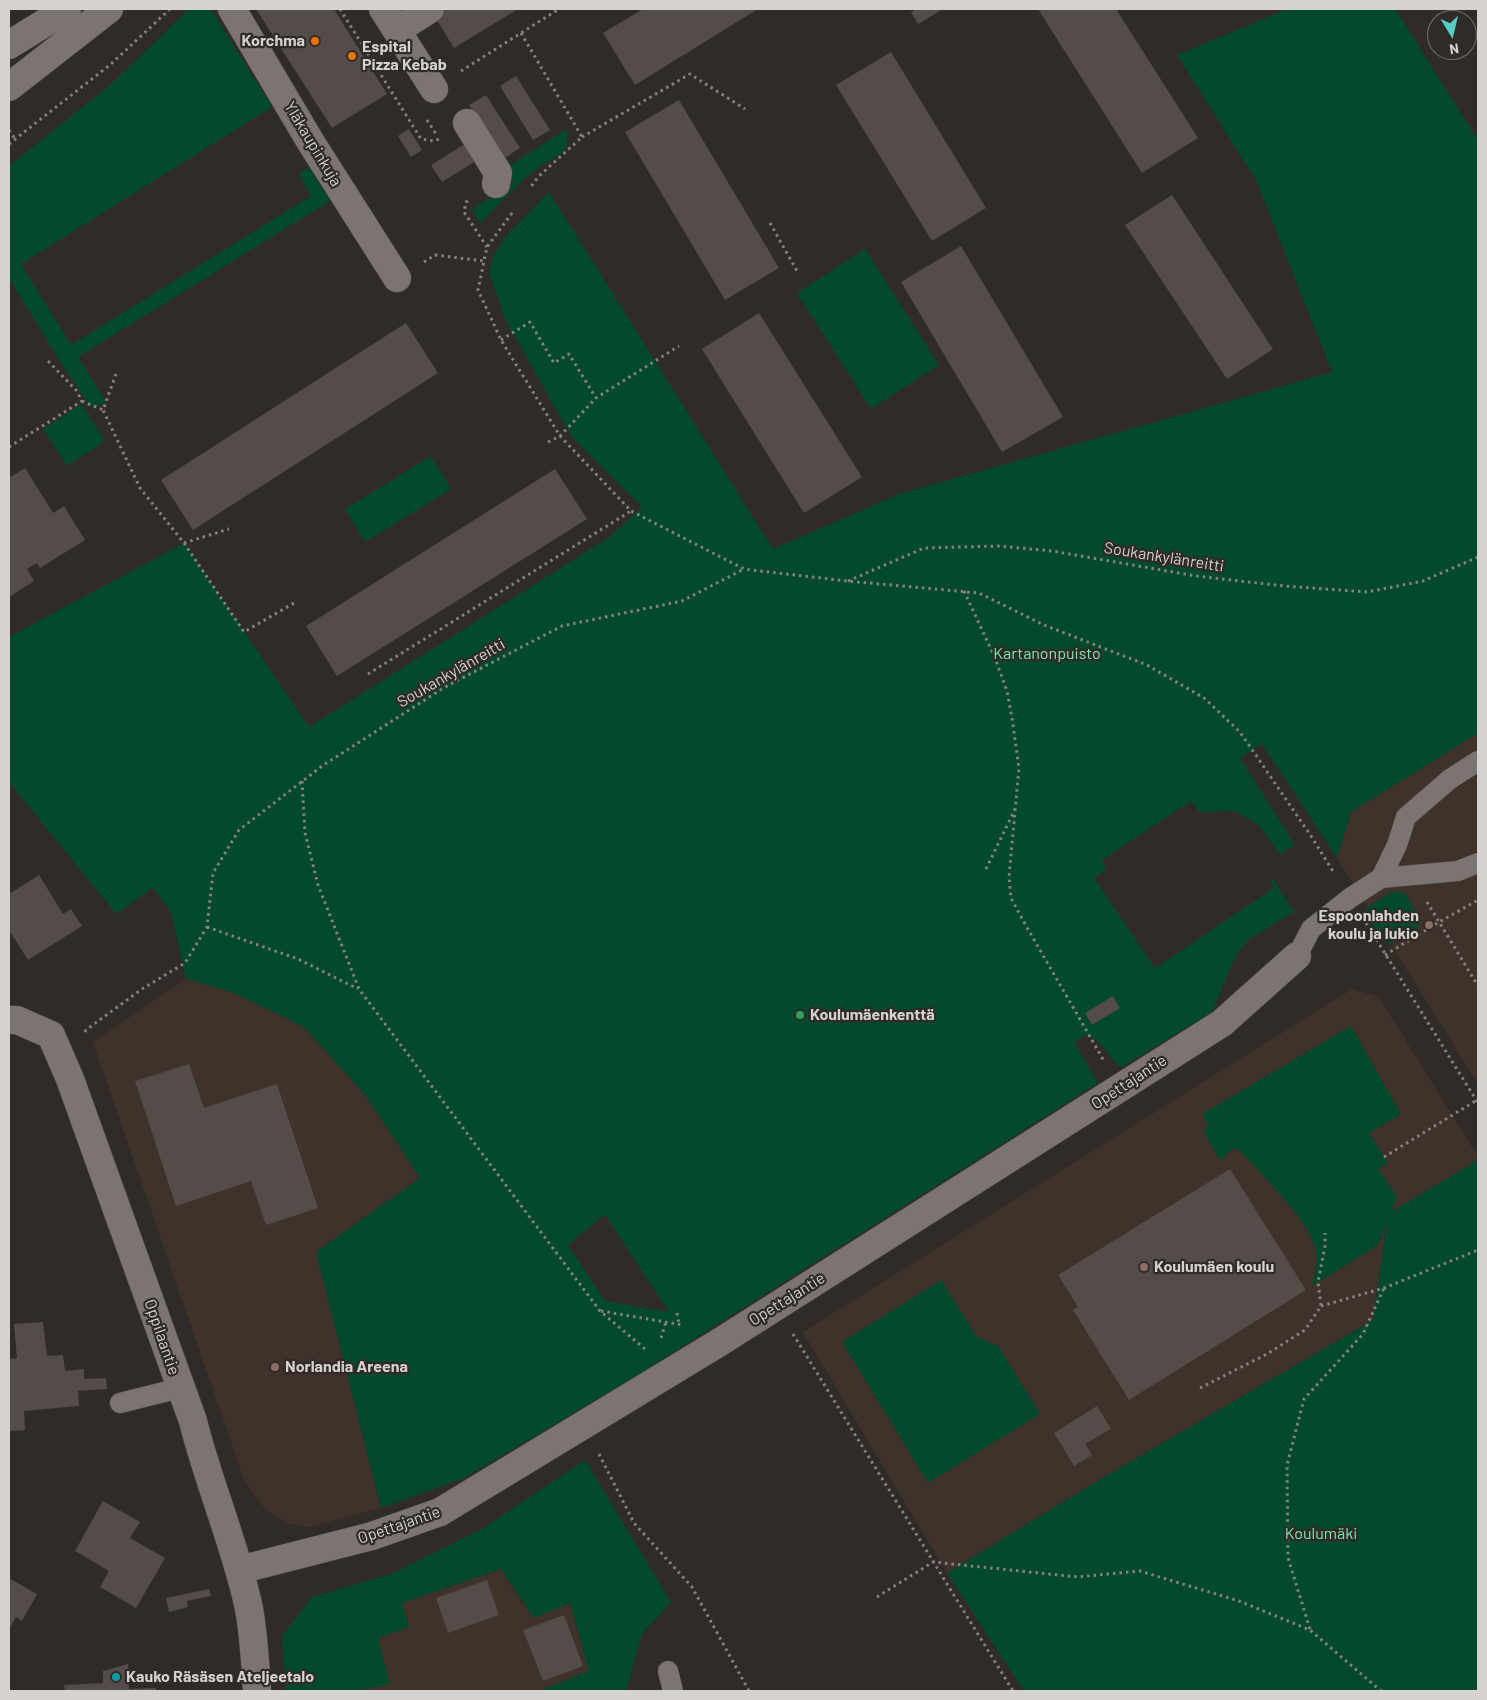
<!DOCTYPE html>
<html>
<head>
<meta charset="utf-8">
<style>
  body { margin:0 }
  #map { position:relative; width:1487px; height:1700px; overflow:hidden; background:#312b28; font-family:Barlow,sans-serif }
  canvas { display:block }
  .frame { position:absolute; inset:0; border:10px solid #d6d2d0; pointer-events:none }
  .north { position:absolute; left:1427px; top:10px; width:50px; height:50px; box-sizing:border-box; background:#312b28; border:1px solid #736e6b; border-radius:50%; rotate:171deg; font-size:14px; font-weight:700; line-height:20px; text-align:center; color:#d6d2d0 }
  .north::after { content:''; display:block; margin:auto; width:18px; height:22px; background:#56cec3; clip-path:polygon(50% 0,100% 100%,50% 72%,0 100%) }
</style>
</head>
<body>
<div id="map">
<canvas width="1487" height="1700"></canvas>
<div class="frame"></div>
<div class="north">N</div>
</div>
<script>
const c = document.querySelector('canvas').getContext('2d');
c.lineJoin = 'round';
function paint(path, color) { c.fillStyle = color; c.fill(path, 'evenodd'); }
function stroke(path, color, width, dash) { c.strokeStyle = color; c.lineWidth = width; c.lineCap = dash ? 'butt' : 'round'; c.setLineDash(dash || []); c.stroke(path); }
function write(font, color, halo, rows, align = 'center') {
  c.font = font + ' Barlow,sans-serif'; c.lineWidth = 4.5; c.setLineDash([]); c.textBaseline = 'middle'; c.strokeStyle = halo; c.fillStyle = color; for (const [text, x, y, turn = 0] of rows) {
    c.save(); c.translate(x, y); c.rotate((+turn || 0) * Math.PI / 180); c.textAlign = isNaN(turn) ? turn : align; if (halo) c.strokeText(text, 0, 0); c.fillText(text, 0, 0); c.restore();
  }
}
const built = new Path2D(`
  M1478,733v351l-141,-226 14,-46z
  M186,979l46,13 72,35 62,69 54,82 -104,74 65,256 -73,19 -19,-3 -23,-14 -21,-28 -152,-440z
  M1352,989l27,8 99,160v3l-89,54 -16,106 -279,163 -147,90 -144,-241z
  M501,1569l21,34h48l19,68 -45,18v2h-190l35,-7 -11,-47 24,-34z`);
const green = new Path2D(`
  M189,9h19l4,2 60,96 -251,157 50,81 240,-149 -12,-22 10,-7 21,34 -252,156 29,46 -16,5 -30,-45 -52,-85v-112l101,-81z
  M1287,9h108l83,131v593l-127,79 -14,46 -75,-114 -22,14 55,87 -15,9 -22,-30 -25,-13 -34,1 -8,-11 -89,59 5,9 -13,9 61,90 119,-80 -4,-7 4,-1 20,32 -46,28 -11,13 -25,59 -92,56 -22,-27 -12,-6 -12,7 24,41 -467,296 -167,99 -83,30 -65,-256 104,-74 -54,-82 -62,-69 -72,-35 -46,-13 -15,-67 -18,-24 -37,26 -107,-132v-145l175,-94 125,184 299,-189 34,-31 -71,-71 -65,-115 -17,-48 5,-19 11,-17 44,-45 224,357 126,-55 433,-122 -76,-192 -79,-125zM604,1215h1l64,97 -64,-11 -37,-56z
  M567,129v17l-6,8 -22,13 -15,12 -44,44 -8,-14 42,-26 -9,-15z
  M865,249l74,116 -68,44 -74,-116z
  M81,404l24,37 -38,25 -24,-37z
  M431,456l20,33 -86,53 -20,-33z
  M1391,892h8l7,2 13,24v6l-5,6 -24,14 -9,-4 -16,-27 3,-6z
  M1351,1026l50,88 -32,19 19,30 -10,6 19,28 -6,15 87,-52v531h-454l-77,-118 147,-90 279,-163 14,-98 -9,23 -66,41c3,-11 6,-23 4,-35 -5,-29 -56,-78 -77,-101l-6,-2 -13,13 -17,-31 6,-3 -7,-13z
  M941,1280l36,57 21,9 42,68 -112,69 -86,-141z
  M585,1460l86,142 -29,32 -16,57h-82v-2l45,-18 -19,-68 -36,15 -33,-49 -99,34 7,24 -31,11 12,46 -36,7h-68l-4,-55 30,-39 79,-23 91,-45z`);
const building = new Path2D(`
  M256,9h78l53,85 -55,34z
  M430,9h88l-64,39z
  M643,9h115l-123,76 -32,-52z
  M917,9h26l-25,15 -7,-12z
  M1038,9h78l82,129 -56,35z
  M891,52l95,156 -54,33 -96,-156z
  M516,76l34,54 -17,10 -33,-54z
  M486,95l34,53 -17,11 -34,-54z
  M679,100l100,168 -54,32 -100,-168z
  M409,129l13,21 -11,7 -13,-21z
  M468,142l11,17 -37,23 -11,-17z
  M1172,195l101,154 -46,30 -102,-154z
  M961,246l102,171 -61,35 -101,-170z
  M759,313l103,164 -58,36 -102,-164z
  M406,323l32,50 -245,157 -32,-50z
  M25,468l28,45 11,-7 21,34 -45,28 -3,-5 -10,6 7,12 -25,16v-119z
  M555,469l32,50 -250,157 -31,-50z
  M39,875l24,39 8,-5 11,17 -54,34 -19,-30v-36z
  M1113,996l7,12 -28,17 -7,-12z
  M189,1064l15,44 73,-24 41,124 -52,17 -15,-44 -75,25 -41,-125z
  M1230,1169l76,121 -177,110 -56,-90 5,-3 -20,-32z
  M43,1322l4,34 16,-1 2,16 19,-2v10l22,-1 1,11 -29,2 1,15 -55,5 1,19 -16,1v-72l8,-1 -3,-34z
  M1097,1406l14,23 -26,15 7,11 -18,11 -20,-33z
  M103,1501l37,21 -10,16 35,20 -29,50 -36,-21 9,-16 -34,-20z
  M9,1578l28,16 -15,27 -6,-4 -7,12z
  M487,1580l12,35 -51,18 -12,-35z
  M209,1589l2,7 -24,5 1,6 -19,5 -3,-14z
  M564,1615l19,51 -40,15 -20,-51z
  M128,1664l1,25 27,-1v3h-91l-1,-6 39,-2v-12z`);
const path = new Path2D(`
  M340,9l81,130 13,2 5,-2
  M521,33l61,104 -44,40 -8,11
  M461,71l98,-62
  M427,120l9,14
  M9,130l6,9
  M582,137l108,-63 55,35
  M9,144l102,-80 59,-55
  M468,201l-2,1 -2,10 23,35
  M512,213l-25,34 -9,43 23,50 59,96 71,75 113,58 103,12 132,12 65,32 103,40 57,33 36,34 71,104 23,37
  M770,223l27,48
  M424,262l11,-7 49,6
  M501,340l29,-18 24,41 15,-9 27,44
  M116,374l-13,36 37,78 44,55 60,89 50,-29
  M82,401l21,9
  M548,442l12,-6 36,-38 83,-52
  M9,447l73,-46 -6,-11 -28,-29
  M184,543l45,-14
  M848,581l76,-33 74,-2 54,5 144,25 88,10 83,6 56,-11 55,-24
  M964,591l31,67 12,33 5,27 7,50 -10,109 2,21 14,26 79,137
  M368,674l263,-163
  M302,781l3,52 13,52 41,104 241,322 45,38
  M986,869l30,-62
  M1427,902l51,84
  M1366,923l112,180
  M207,927l91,32 60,30
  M1385,955l54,-33 39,-22
  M85,1032l1,-2 56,-41 43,-26 22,-36 6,-54 26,-43 83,-64 123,-79 117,-61 120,-25 62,-32
  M1384,1157l93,-57
  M1321,1306l63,-18 94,-38
  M601,1311l82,14
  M677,1313l2,11
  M793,1334l220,357
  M661,1338l5,-16
  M1200,1388l67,-34 38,-24 16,-24 -3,-24 7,-36v-13
  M599,1454l35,69 58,64 57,104
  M877,1597l56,-35 145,15 62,-6 99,30 71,29 71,61
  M1310,1629l-22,-71 -1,-93 17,-66 59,-65 21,-46`);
const lane = new Path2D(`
  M1381,878l16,-33 9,-28 44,-38 28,-18
  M1297,956l14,-27 39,-31 31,-20 77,-7 20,-8
  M120,1403l60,-15
  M668,1671l5,20`);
const street = new Path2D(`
  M232,9l78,132 87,137
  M383,9l51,80
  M397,30l33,-21
  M467,123l31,50 -2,11
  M9,1020h8l34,15 19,44 123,342c15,61 41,120 55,183 6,28 7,58 9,87
  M239,1570l133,-34 68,-24 280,-170 502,-319 75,-67`);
const secondary = new Path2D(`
  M9,45l58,-36
  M9,87l100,-78`);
const markers = [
  [315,41,5,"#e8710a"],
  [352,56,5,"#e8710a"],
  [1429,925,5,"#8d6e63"],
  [800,1015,5,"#2e9e5b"],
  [1144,1267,5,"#8d6e63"],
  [275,1367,5,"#8d6e63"],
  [116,1677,5,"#0f9aa8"]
];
const poiNames = [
  ["Korchma",305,41,"right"],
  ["Espital",362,47],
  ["Pizza Kebab",362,65],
  ["Espoonlahden",1419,916,"right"],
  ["koulu ja lukio",1419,934,"right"],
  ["Koulumäenkenttä",810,1015],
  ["Koulumäen koulu",1154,1267],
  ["Norlandia Areena",285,1367],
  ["Kauko Räsäsen Ateljeetalo",126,1677]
];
const streetNames = [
  ["Yläkaupinkuja",313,144,59],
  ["Soukankylänreitti",1164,557,9],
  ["Soukankylänreitti",451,673,-30],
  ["Opettajantie",1129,1082,-33],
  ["Opettajantie",787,1299,-32],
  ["Oppilaantie",162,1337,71],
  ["Opettajantie",399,1525,-19]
];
const parkNames = [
  ["Kartanonpuisto",1047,654],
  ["Koulumäki",1321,1534]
];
paint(built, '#3e322b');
paint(green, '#02492d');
paint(building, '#534c49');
stroke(lane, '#4e4946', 21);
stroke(street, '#4e4946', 29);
stroke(secondary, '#4e4946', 29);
stroke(path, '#878280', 3, [2.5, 4]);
stroke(lane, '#7b7470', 20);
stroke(street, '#7b7470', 28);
stroke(secondary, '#7b7470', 28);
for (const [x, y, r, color] of markers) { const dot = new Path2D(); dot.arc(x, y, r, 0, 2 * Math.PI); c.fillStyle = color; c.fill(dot); stroke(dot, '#312b28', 2); }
write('bold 16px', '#d6d2d0', '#312b28', poiNames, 'left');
write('16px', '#d6d2d0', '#312b28', streetNames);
write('16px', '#79e9b1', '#312b28', parkNames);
</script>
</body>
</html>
